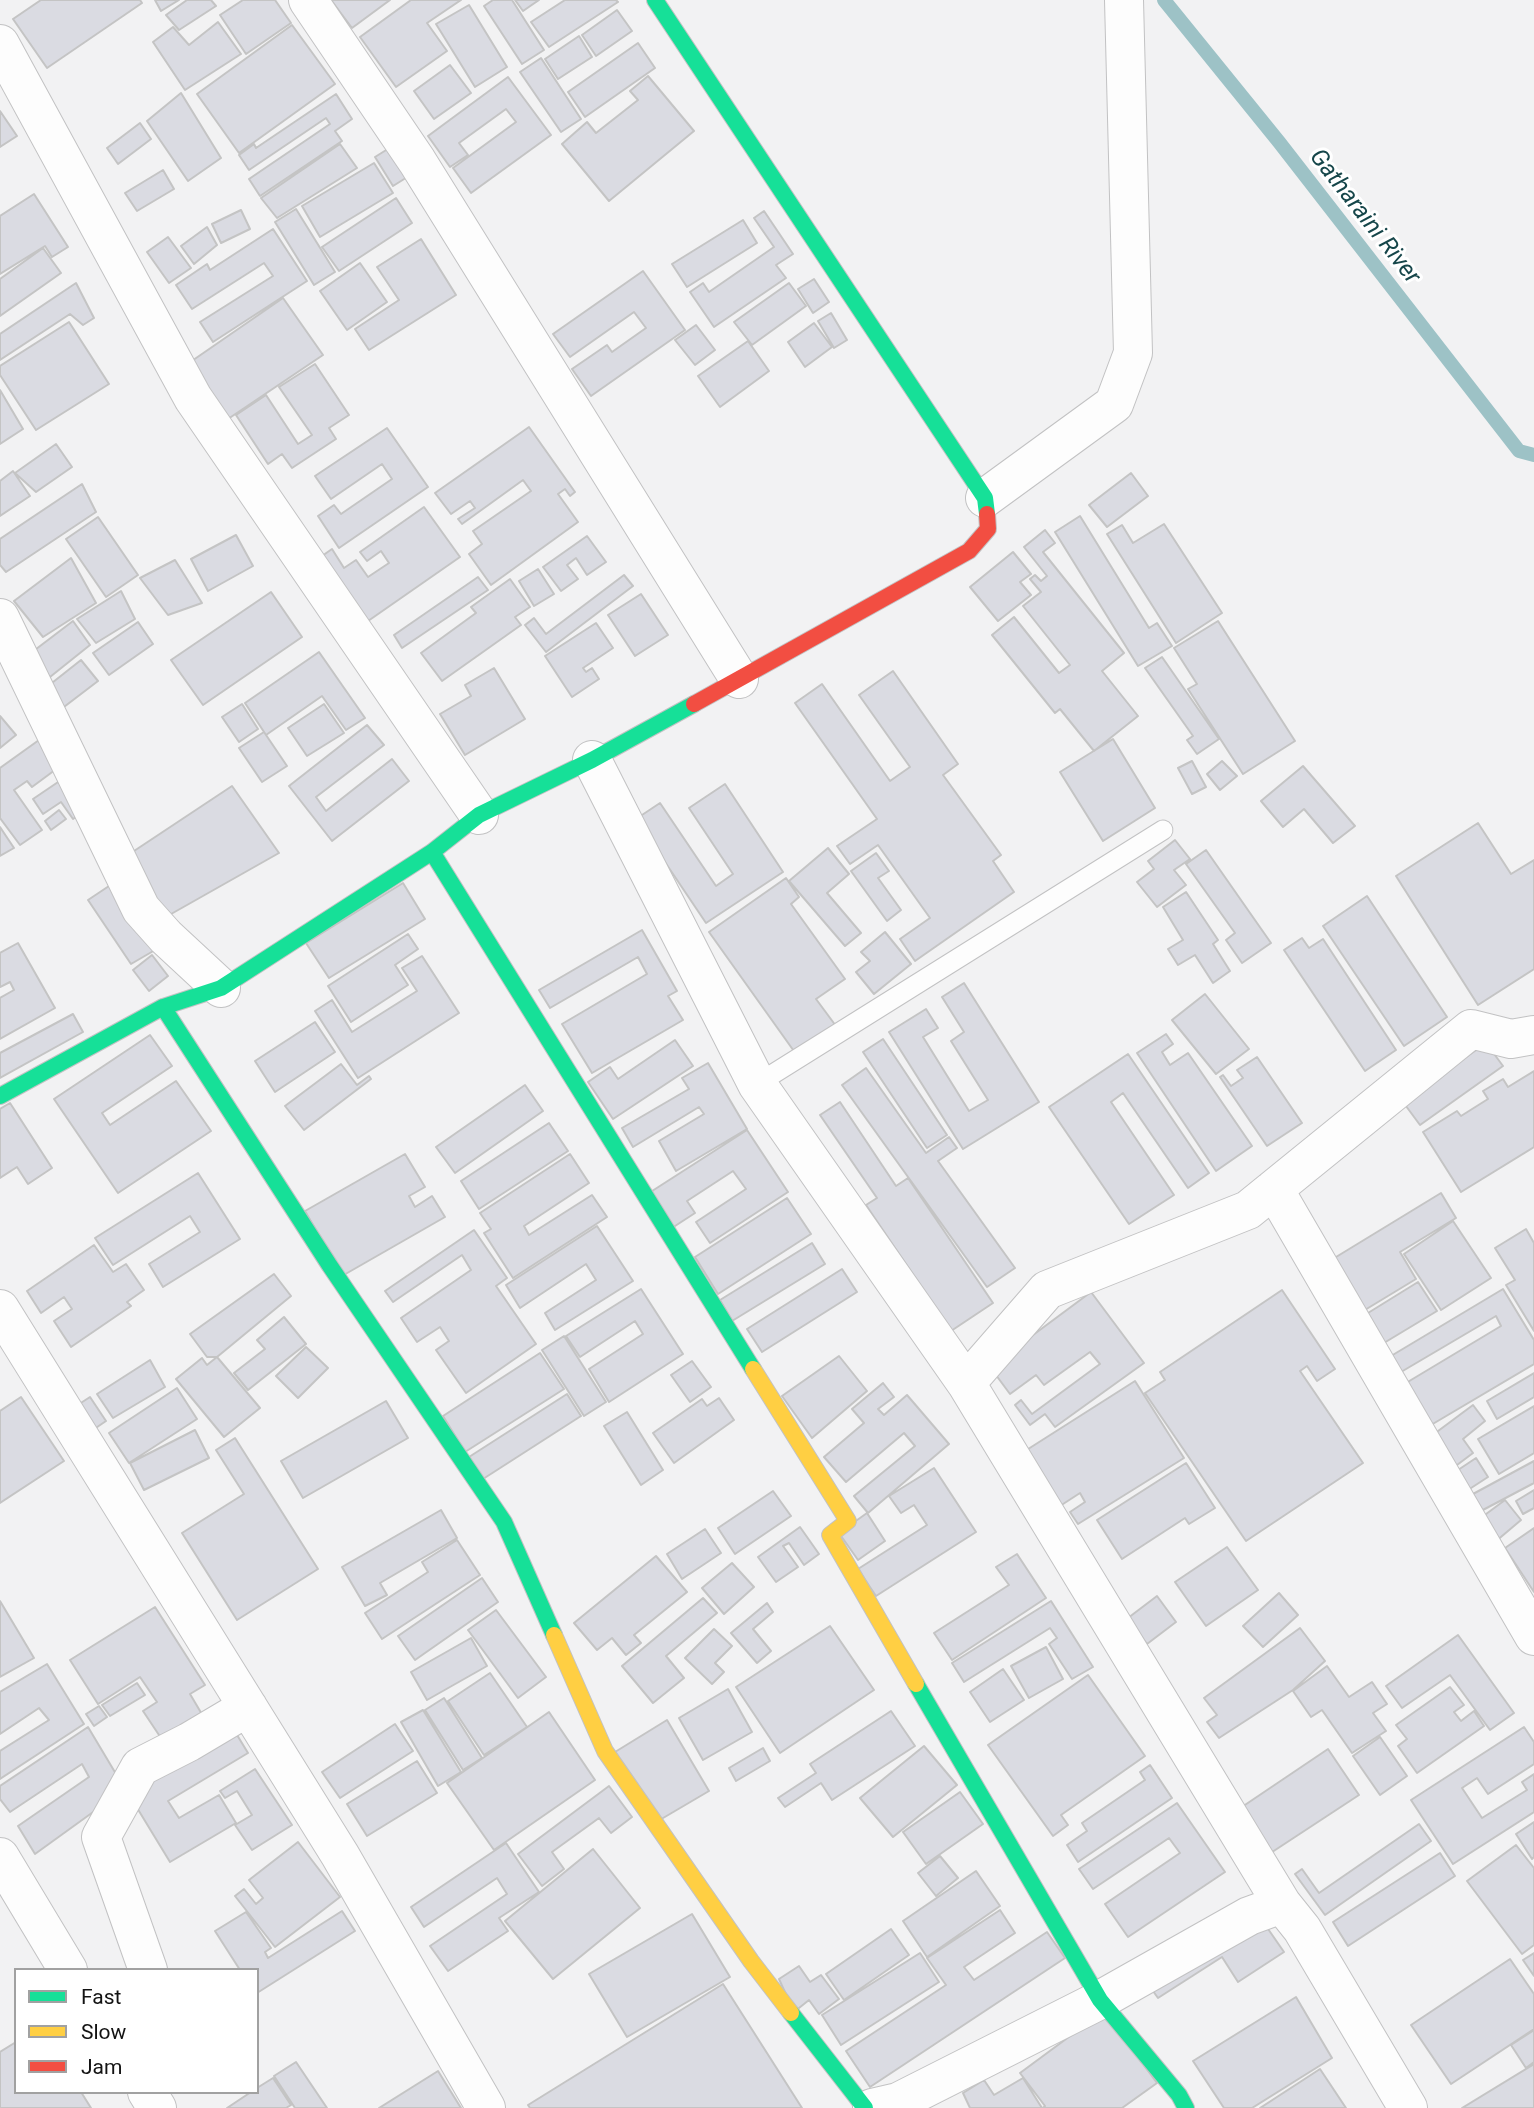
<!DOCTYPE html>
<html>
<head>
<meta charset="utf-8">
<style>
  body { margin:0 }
  #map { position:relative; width:1534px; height:2108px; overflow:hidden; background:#f2f2f3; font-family:Roboto,sans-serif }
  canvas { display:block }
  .legend { position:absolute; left:14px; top:1968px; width:245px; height:126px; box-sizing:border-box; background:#fff; border:2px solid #a1a1a1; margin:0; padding:9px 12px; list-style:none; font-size:21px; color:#131313 }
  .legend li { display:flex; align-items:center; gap:14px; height:35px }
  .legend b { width:35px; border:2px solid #a1a1a1 }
</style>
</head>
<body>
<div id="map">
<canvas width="1534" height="2108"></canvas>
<ul class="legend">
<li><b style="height:9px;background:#16e098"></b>Fast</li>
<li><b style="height:9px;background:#ffcf43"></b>Slow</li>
<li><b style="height:9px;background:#f24e42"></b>Jam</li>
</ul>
</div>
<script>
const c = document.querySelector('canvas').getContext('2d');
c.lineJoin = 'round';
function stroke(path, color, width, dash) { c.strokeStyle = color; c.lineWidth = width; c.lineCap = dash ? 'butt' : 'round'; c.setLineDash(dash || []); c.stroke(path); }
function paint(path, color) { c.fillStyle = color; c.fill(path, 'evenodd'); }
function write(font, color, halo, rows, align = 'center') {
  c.font = font + ' Roboto,sans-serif'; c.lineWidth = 6; c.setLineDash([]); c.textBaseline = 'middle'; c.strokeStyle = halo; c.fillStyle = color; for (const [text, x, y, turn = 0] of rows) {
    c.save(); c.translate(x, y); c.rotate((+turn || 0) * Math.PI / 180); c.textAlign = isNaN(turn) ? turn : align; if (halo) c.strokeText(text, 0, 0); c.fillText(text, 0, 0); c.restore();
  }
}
const stream = new Path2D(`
  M1164,0l115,142 240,309 15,4`);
const building = new Path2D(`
  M41,0h99l2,3 -95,65 -34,-49z
  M155,0h24l-18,11z
  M187,0h24l5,6 -37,24 -13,-15z
  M243,0h32l16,23 -45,31 -26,-39z
  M331,0h59l-38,28z
  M411,0h50l-34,23 20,28 -51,36 -36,-50z
  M493,0h19l32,50 -22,14 -38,-58z
  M515,0h24l-16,11z
  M565,0h51l2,2 -69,45 -18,-25z
  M469,5l38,62 -32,20 -39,-63z
  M617,10l15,21 -36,25 -14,-21z
  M218,22l23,32 -56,36 -32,-48 20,-15 16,18z
  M292,25l43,59 -96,69 -42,-59z
  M579,36l13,21 -34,22 -13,-20z
  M638,43l17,25 -70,49 -17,-25z
  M541,58l40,61 -20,13 -41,-60z
  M450,65l21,28 -37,26 -20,-28z
  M648,76l46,55 -85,70 -47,-57 25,-22 9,11 42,-33 -8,-9z
  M508,77l43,58 -80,58 -18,-25 63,-46 -10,-13 -47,34 9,12 -18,12 -22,-31z
  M181,93l40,65 -33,23 -41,-60z
  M336,94l16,25 -17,12 7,10 -82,55 -11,-17 81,-55 -4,-6 -77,52 -10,-15 15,-11 2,4z
  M0,111l17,25 -17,11z
  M140,123l11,16 -33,25 -11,-16z
  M340,144l17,24 -80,50 -16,-20z
  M391,147l18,29 -16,10 -18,-29z
  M374,163l19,30 -73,44 -18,-31z
  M163,170l11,19 -37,22 -12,-18z
  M34,194l34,53 -16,10 -7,-11 -45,28v-58z
  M396,198l16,25 -73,48 -17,-24z
  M296,209l39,63 -21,13 -39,-63z
  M241,210l9,19 -29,14 -9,-19z
  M764,211l29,43 -17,11 10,13 -72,49 -24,-35 13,-9 6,9 65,-45 -20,-29z
  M743,220l14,23 -70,44 -15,-23z
  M207,227l10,18 -23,19 -13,-18z
  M273,229l34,52 -94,61 -13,-20 73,-46 -9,-13 -72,46 -16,-24 31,-21 3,6z
  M168,237l23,31 -22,15 -22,-31z
  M421,239l35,56 -87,55 -14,-21 44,-29 -22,-33z
  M43,248l18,25 -61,43v-37z
  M360,263l27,39 -40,28 -27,-39z
  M643,271l42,59 -94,66 -19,-27 35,-24 5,7 34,-24 -12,-16 -64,45 -17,-23z
  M814,279l15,23 -16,11 -15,-24z
  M76,283l18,35 -11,7 -13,-11 -70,46v-26z
  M789,283l17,23 -54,39 -18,-23z
  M283,298l40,57 -98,66 -39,-56z
  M831,313l16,27 -13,8 -16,-27z
  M69,322l40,62 -73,46 -36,-55v-9z
  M814,323l18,24 -27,20 -17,-25z
  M696,325l19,25 -20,15 -20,-25z
  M748,341l21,30 -49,36 -22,-31z
  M315,364l34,51 -20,13 7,11 -44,29 -10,-14 -14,10 -32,-49 30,-20 32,49 14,-9 -33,-48z
  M0,390l23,39 -23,15z
  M529,427l46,65 -5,4 -5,-7 -7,5 20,28 -87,63 -22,-31 13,-10 -9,-13 58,-40 -8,-11 -61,44 -4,-5 17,-11 -5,-7 -19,13 -16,-21z
  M387,428l41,59 -89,61 -21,-32 16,-11 7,9 51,-35 -10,-15 -51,35 -16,-23z
  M56,444l16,23 -36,25 -21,-19z
  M13,471l17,25 -30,20v-35z
  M1131,473l17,23 -41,31 -18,-22z
  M82,484l14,28 -90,60 -6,-7v-26z
  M424,507l36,50 -102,71 -46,-65 20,-14 12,19 12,-8 12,17 21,-14 -8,-12 -14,10 -7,-9z
  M1080,516l69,112 8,-5 15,23 -34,20 -83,-134z
  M98,517l40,58 -32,22 -40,-58z
  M1164,524l58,89 -46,30 -69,-109 15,-9 11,18z
  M1045,530l10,13 -12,9 81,101 -22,18 36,45 -44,35 -34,-42 -5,4 -63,-78 22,-18 45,56 11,-8 -47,-59 18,-14 -11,-13 5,-4 6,6 6,-5 -23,-29z
  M236,535l17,31 -45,25 -17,-32z
  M587,536l19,26 -19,13 -11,-17 -9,7 11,14 -17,12 -18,-24z
  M1013,552l18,22 -11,8 11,13 -33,26 -28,-34z
  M71,558l25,45 -53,34 -29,-36z
  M175,560l27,43 -34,12 -28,-37z
  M538,569l16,25 -20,12 -15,-25z
  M624,575l9,11 -87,66 -21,-27 9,-7 12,16z
  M478,577l10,13 -86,58 -8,-13z
  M510,579l20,28 -15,10 6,8 -79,56 -21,-28 55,-40 -5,-6z
  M121,591l14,28 -39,24 -19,-24z
  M271,592l31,45 -99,68 -32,-45z
  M641,594l27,41 -33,21 -27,-41z
  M73,621l17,24 -50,40 -17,-26z
  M1218,621l77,120 -52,33 -55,-85 9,-5 -23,-36z
  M138,622l15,22 -44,31 -16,-22z
  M596,623l17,25 -30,20 3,4 6,-4 7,11 -27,18 -27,-41z
  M319,652l46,66 -19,12 -24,-34 -56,39 -21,-32z
  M1162,657l57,82 -22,15 -10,-14 6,-4 -48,-68z
  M81,660l17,21 -38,29 -17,-20z
  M494,668l31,51 -60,36 -25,-41 31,-18 -6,-11z
  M893,671l65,93 -15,11 58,80 -8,6 21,31 -99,69 -15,-22 30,-21 -52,-73 -28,19 -13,-18 40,-27 -82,-116 27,-19 68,97 20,-14 -51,-72z
  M242,704l16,25 -19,13 -17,-25z
  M324,704l20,29 -37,23 -19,-28z
  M0,716l16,19 -16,13z
  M367,725l17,20 -68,52 10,14 66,-52 17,22 -77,60 -43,-55z
  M264,732l23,34 -25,16 -23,-34z
  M1113,739l42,69 -52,33 -43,-69z
  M39,740l20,27 -27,20 -5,-6 -13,9 28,40 -22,15 -20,-27v-50z
  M1192,761l14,26 -14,7 -14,-26z
  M1222,761l15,15 -17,14 -13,-16z
  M1303,766l52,60 -22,17 -29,-34 -21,18 -22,-26z
  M64,778l22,32 -13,9 -12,-17 -18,12 -10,-15z
  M725,784l58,88 -77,51 -70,-104 24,-16 56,83 17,-12 -44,-66z
  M232,786l47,67 -115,65 -33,-65z
  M59,810l7,9 -15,11 -6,-9z
  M1478,823l33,51 23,-14v109l-56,36 -82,-129z
  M0,827l14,21 -14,8z
  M1175,840l15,19 -16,11 12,15 -29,22 -20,-25 17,-13 -6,-8z
  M828,848l21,26 -22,19 34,40 -16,13 -56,-65z
  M1206,850l65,93 -29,20 -16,-23 9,-7 -49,-69z
  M876,853l13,18 -11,7 23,32 -14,11 -36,-50z
  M786,878l13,19 -8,7 54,75 -29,20 20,27 -40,28 -87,-122z
  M403,883l22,36 -96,59 -23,-35z
  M112,884l43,66 -24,14 -43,-64z
  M1186,892l32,48 -5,4 17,27 -17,12 -18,-28 -17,10 -10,-16 15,-9 -20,-33z
  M1367,896l80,121 -43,29 -81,-120z
  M642,930l35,61 -9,5 15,24 -91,53 -30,-49 85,-50 -9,-17 -88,51 -11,-18z
  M885,932l26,32 -37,30 -18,-22 14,-11 -9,-9z
  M408,934l10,15 -23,16 13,20 -57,37 -23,-36z
  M1302,938l7,10 14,-9 73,111 -31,21 -81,-121z
  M18,943l37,65 -55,31v-41l14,-8 -4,-8 -10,5v-34z
  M152,955l16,21 -19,15 -16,-21z
  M422,956l37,57 -101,65 -43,-67 17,-11 20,32 65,-41 -15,-23z
  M964,983l75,119 -76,47 -74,-117 37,-23 12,19 -15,9 46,74 19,-11 -37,-59 13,-9 -22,-35z
  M1205,994l44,55 -33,25 -44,-54z
  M73,1014l10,18 -83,46v-25z
  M315,1022l20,30 -60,40 -20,-31z
  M1166,1034l7,10 -11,8 8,13 18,-12 64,93 -36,25 -79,-118z
  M150,1035l22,31 -70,47 8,12 66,-44 35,50 -93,62 -64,-94z
  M883,1039l64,96 -20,13 -64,-96z
  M675,1040l18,26 -80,53 -25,-37 22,-15 8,12z
  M1486,1043l17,23 -83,59 -17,-23z
  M1128,1054l81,119 -21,15 -65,-95 -12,9 63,93 -45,29 -80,-117z
  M1257,1057l45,66 -35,23 -47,-69 3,-2 8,11 12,-8 -6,-8z
  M708,1063l39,66 -71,42 -17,-30 45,-27 -5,-7 -66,40 -11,-19 67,-39 -7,-11z
  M341,1064l16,21 12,-9 2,3 -67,51 -19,-24z
  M866,1068l60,85 23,-16 8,11 -19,13 77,107 -28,19 -145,-202z
  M1534,1071v76l-73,45 -38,-60 34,-21 4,5 27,-17 -5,-8 20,-12 5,8z
  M525,1085l18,26 -88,62 -19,-26z
  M840,1102l56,84 12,-8 85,125 -42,28 -85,-126 11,-7 -57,-83z
  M10,1103l42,65 -24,16 -11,-17 -17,11v-69z
  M549,1123l19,28 -89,58 -18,-28z
  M747,1130l41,62 -78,51 -14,-21 50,-33 -13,-18 -46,30 8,12 -23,15 -23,-35z
  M405,1154l20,33 -16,9 6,11 17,-11 13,21 -103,59 -37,-65z
  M570,1154l19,29 -65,43 5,9 63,-40 15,22 -94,61 -29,-45 7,-4 -11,-16z
  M198,1173l42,66 -77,48 -14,-23 51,-32 -10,-16 -77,49 -18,-27z
  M1441,1193l15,25 -56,34 16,27 -66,40 -32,-51z
  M787,1198l24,36 -93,60 -23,-37z
  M1453,1221l38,57 -50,32 -37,-56z
  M597,1226l36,55 -78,49 -10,-17 51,-33 -10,-16 -66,44 -14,-23z
  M1526,1229l8,14v88l-28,-46 9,-5 -20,-32z
  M474,1230l33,48 -11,8 40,58 -70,49 -30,-43 13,-9 -9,-14 -23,15 -16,-24 70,-48 -9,-15 -69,47 -8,-11z
  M812,1243l13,21 -93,57 -12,-21z
  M94,1245l19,27 13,-8 18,26 -17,12 4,4 -60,41 -17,-26 18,-12 -8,-12 -23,16 -14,-22z
  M842,1269l15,23 -95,60 -15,-23z
  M274,1274l17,22 -74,61h-10l-17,-23z
  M1418,1282l19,29 -73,44 -17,-29z
  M641,1289l42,65 -74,48 -20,-33 54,-35 -8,-13 -55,36 -14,-21z
  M1503,1289l31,51v24l-103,61 -25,-42 95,-57 -5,-10 -95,56 -10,-16z
  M1282,1290l53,79 -18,12 -10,-15 -7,5 63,92 -117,78 -101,-148 20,-13 -5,-8z
  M1091,1292l53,71 -89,64 -10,-13 -15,11 -15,-20 6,-5 11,14 68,-50 -10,-12 -46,33 -8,-10 -26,19 -20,-27z
  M284,1317l22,27 -58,46 -14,-17 31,-24 -8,-9z
  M564,1336l42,66 -22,14 -42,-66z
  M306,1347l22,21 -30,30 -22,-22z
  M540,1353l24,36 -99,63 -22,-36z
  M839,1356l28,35 -55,47 -30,-42z
  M217,1357l43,51 -36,29 -48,-58 26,-21 5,7z
  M150,1360l15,27 -52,31 -16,-24z
  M692,1361l19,26 -21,15 -19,-27z
  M1534,1373v24l-37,22 -10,-18z
  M1135,1381l49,77 -106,66 -8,-12 15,-10 -5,-9 -20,13 -35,-55z
  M883,1383l11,14 -16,12 6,6 23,-20 42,49 -81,69 -14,-17 61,-50 -11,-13 -58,49 -22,-25 40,-34 -12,-14z
  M177,1388l20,31 -68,44 -20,-30z
  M567,1394l14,22 -98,63 -14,-22z
  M21,1397l43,64 -64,42v-92z
  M90,1397l16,24 -19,13 -17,-24z
  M719,1398l15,22 -60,43 -21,-30 49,-34 5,7z
  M386,1401l22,37 -105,60 -22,-37z
  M1473,1405l12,16 -22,18 10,14 -20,15 -23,-31z
  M1534,1406v47l-35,21 -21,-35z
  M627,1412l36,58 -22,15 -37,-59z
  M195,1430l14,28 -65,32 -14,-27z
  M235,1438l83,131 -81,51 -55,-87 62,-39 -28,-44z
  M1476,1458l12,19 -20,13 -13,-18z
  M1534,1461v22l-53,28 -8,-17z
  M1186,1463l29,45 -26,16 -4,-6 -63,41 -25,-39z
  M934,1468l42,64 -100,64 -18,-27 69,-44 -13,-20 -13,8 -12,-17z
  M1534,1490v18l-11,6 -7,-13z
  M773,1491l18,25 -56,38 -17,-26z
  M1505,1500l16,20 -26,22 -17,-22z
  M441,1510l16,28 -77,45 7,12 -22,11 -23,-39z
  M867,1513l18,28 -27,19 -19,-27z
  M800,1527l19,27 -15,11 -15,-22 -6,3 15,21 -22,15 -18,-25z
  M1534,1528v64l-29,-44z
  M705,1529l16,24 -39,26 -15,-25z
  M457,1540l23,35 -98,64 -17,-26 63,-41 -6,-10z
  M1227,1547l31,43 -52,36 -31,-44z
  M1017,1554l29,44 -94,62 -18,-27 75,-48 -13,-18z
  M656,1556l31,36 -53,43 7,8 -15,12 -14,-17 -15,12 -23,-27z
  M732,1563l22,24 -30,27 -22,-26z
  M482,1578l16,24 -83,58 -17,-24z
  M1279,1593l19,22 -35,32 -20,-21z
  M1157,1596l19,26 -29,22 -19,-26z
  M703,1598l14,15 -51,43 18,22 -31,25 -31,-37z
  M0,1601l34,57 -34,19z
  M1051,1601l42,66 -21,12 -23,-35 8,-6 -7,-10 -86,54 -12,-19z
  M767,1603l6,9 -20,17 18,22 -14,12 -26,-30z
  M155,1607l50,78 -15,9 13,22 -40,25 -20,-30 14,-9 -17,-25 -42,27 -28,-44z
  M496,1610l50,67 -28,21 -50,-68z
  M830,1626l44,64 -94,63 -44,-66z
  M1300,1628l25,33 -32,29 -74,48 -12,-16 10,-7 -13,-17z
  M714,1629l18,17 -17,17 9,9 -12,12 -27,-26z
  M1458,1635l56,78 -24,17 -40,-55 -48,33 -16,-22z
  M471,1638l16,28 -60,34 -16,-28z
  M1046,1647l17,32 -34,19 -18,-32z
  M47,1664l37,60 -84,55v-28l49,-31 -10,-12 -39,26v-42z
  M1327,1666l22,31 23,-15 15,22 -14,9 13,18 -34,22 -30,-43 -11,7 -18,-26z
  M1003,1669l21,31 -34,22 -20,-30z
  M490,1673l37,54 -43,28 -36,-54z
  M1088,1675l57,81 -84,59 7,10 -15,11 -65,-91z
  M137,1683l8,12 -35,21 -8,-11z
  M1450,1687l14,18 -10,7 7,9 13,-10 10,15 -67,47 -19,-27 9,-7 -11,-14z
  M728,1689l24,43 -49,28 -24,-42z
  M444,1698l38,60 -19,12 -38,-60z
  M99,1706l8,11 -13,9 -8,-12z
  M423,1710l38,62 -23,14 -37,-64z
  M891,1711l24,35 -83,54 -11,-17 -36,24 -7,-9 38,-25 -6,-9z
  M549,1712l46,68 -101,70 -47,-67z
  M667,1720l42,71 -51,30 -43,-69z
  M395,1724l18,27 -73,47 -18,-26z
  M88,1727l37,62 -90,65 -17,-28 71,-49 -7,-13 -72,48 -10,-13v-13z
  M1524,1727l10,15v22l-46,30 -11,-16 -15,10 20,30 45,-28 -5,-8 12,-8v38l-81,52 -42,-64z
  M234,1730l14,23 -80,48 11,17 40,-23 17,28 -66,39 -42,-69z
  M1380,1737l27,39 -27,19 -27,-39z
  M924,1746l33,39 -64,52 -33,-39z
  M763,1748l7,13 -34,20 -7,-13z
  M1328,1749l31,46 -99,65 -30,-45z
  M417,1761l20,32 -70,43 -20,-32z
  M1150,1765l22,33 -94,64 -11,-17 20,-14 -5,-8 63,-43 -5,-8z
  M255,1769l37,56 -40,25 -17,-25 17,-10 -15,-24 -12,7 -5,-7z
  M609,1786l23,31 -21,16 -12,-15 -47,34 12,17 -22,17 -24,-32z
  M960,1792l23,32 -57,40 -23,-32z
  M1177,1803l48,69 -97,65 -23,-33 75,-51 -11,-15 -76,51 -14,-20z
  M1534,1822v35l-2,2 -16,-25z
  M1419,1824l12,17 -106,74 -30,-41 7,-5 17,24z
  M298,1842l42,55 -65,50 -40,-51 9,-7 12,15 7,-6 -14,-18z
  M506,1843l33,49 -40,26 9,13 -60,40 -18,-25 77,-52 -10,-16 -73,49 -13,-20z
  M1516,1845l18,23v77l-12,9 -55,-73z
  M593,1849l47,59 -87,71 -48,-58z
  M1440,1853l15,23 -107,70 -15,-24z
  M940,1856l18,22 -22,18 -18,-23z
  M976,1871l24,35 -73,51 -24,-36z
  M1000,1910l15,23 -51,34 10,13 73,-48 18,26 -195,129 -24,-36 100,-66 -19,-27z
  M342,1911l13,20 -98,62v-23h-17l-25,-39 31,-19 25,36 -6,4 3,6z
  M692,1914l38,63 -103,60 -38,-63z
  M1266,1926l18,26 -46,30 -16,-25 -64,41 -10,-14z
  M891,1929l18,26 -65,45 -18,-26z
  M920,1953l19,29 -98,63 -19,-30z
  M1534,1953v23l-11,-16z
  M1510,1959l24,35v35l-83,55 -40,-59z
  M799,1966l11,16 11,-7 18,24 -20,15 -10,-14 -15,12 -15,-33z
  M723,1984l79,124h-272l-2,-3z
  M1296,1997l36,61 -80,50h-28l-31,-47z
  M1104,2011l53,72 -35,25h-79l2,-2 -25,-33z
  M1534,2030v32l-8,6 -15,-23z
  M16,2042v50h65l10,16h-91v-56z
  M296,2062l31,46h-32l-21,-32z
  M1534,2064v44h-72z
  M1320,2069l26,39h-86z
  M438,2071l23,37h-82z
  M273,2078l18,27 -5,3h-59l24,-16h6v-4z
  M1023,2078l19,30h-72l-7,-15 21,-13 10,15z`);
const lane = new Path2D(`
  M757,1084l406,-254`);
const street = new Path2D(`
  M308,0l109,161 322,518
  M0,44l193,354 286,417
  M985,498l129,-94 19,-51 -9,-353
  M0,618l141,291 25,28 55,51
  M592,760l165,324 209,299 316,521
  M1274,1189l260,447
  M0,1309l340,546 146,253
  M966,1383l81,-93 201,-80 223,-181 40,10 23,-4
  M0,1857l68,113
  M148,1970l-47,-133 39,-70 49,-25 59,-35
  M147,2092l10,16
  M872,2108l26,-6 202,-102 149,-84 33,-12 20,25 106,179`);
const fast = new Path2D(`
  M655,0l330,498 2,16
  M432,852l321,517
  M163,1007l167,259 174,256 50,113
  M0,1096l163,-89 58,-19 211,-136 47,-37 113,-55 102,-56
  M916,1684l184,316 79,95 7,13
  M791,2013l74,95`);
const slow = new Path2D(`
  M753,1369l95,152 -18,14 86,149
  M554,1635l51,116 146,210 40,52`);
const jam = new Path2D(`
  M694,704l275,-153 19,-22 -1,-15`);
const waterNames = [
  ["Gatharaini River",1364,217,52]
];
stroke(stream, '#9dc2c6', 14);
paint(building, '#dadbe2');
stroke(building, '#c4c4c4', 2);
stroke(lane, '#c2c2c3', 21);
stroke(street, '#c2c2c3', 40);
stroke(fast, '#c2c2c3', 18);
stroke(slow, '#c2c2c3', 18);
stroke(jam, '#c2c2c3', 18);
stroke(lane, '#fdfdfd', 19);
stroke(street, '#fdfdfd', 38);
stroke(fast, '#16e098', 16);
stroke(slow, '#ffcf43', 16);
stroke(jam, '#f24e42', 16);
write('italic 24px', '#16464a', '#fff', waterNames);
</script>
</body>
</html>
